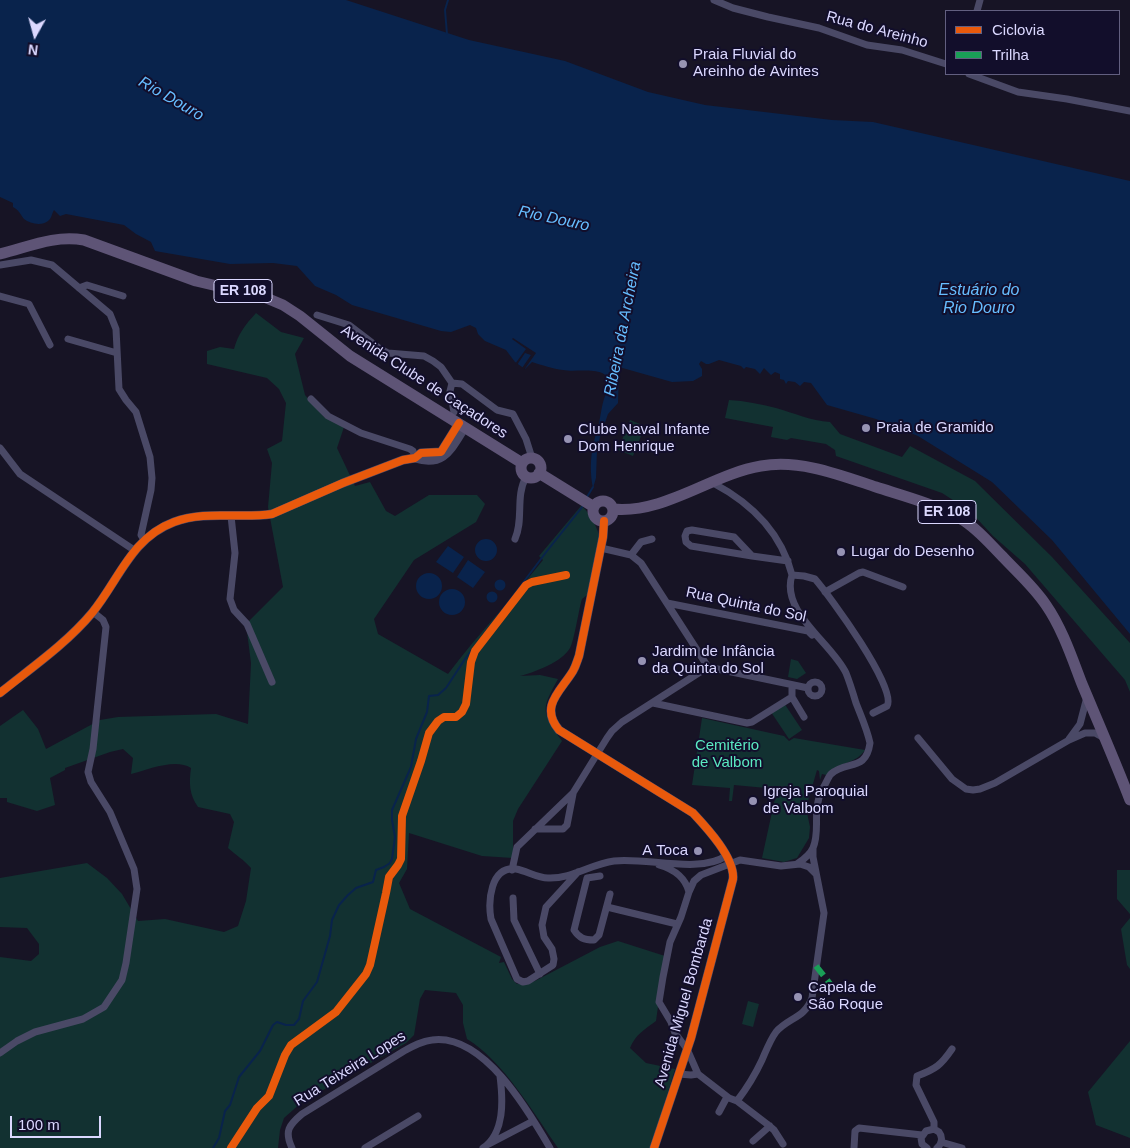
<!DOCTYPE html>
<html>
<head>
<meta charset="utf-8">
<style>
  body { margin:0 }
  #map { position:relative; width:1130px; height:1148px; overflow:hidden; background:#171425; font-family:Arial,sans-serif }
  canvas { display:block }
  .legend { position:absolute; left:945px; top:10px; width:175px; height:65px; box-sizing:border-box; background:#120e2b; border:1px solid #625f80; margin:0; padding:6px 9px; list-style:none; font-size:15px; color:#dbd8ff }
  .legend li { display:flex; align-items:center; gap:10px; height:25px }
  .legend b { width:25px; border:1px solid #625f80 }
  .north { position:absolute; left:10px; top:10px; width:50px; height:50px; -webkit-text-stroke:4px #120e2b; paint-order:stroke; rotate:187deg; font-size:14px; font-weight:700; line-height:20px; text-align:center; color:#dbd8ff }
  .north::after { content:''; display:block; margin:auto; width:18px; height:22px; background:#dbd8ff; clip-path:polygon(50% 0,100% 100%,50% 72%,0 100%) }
  .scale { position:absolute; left:10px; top:1116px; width:91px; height:22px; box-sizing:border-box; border:2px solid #dbd8ff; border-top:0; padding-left:6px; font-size:15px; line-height:18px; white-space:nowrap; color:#dbd8ff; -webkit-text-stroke:4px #120e2b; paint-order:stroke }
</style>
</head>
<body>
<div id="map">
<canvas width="1130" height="1148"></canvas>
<ul class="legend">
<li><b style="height:6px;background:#e8590c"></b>Ciclovia</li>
<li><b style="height:6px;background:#1a9f57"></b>Trilha</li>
</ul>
<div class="north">N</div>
<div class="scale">100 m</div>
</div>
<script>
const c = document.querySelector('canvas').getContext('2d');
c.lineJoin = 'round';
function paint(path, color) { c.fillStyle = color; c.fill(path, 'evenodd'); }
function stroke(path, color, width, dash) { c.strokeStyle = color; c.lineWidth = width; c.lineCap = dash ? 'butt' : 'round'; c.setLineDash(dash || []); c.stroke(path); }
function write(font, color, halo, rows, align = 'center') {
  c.font = font + ' Arial,sans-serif'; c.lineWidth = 4; c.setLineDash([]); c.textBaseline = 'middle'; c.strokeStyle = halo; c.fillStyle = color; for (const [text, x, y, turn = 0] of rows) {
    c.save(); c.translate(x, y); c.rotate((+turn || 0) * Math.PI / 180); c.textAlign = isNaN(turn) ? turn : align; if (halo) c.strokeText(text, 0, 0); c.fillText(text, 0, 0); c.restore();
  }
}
const green = new Path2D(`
  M256,313l25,19 23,6 -9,16 10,41 19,22 20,10 -7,21 18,38 15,-4 16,29 9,5 34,-21h48l8,9 -9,18 -62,38 -40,59 4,15 70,40c30,-40 64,-75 95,-114l-4,-4 42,-50c7,4 17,22 18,30l-12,59 -5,4c-3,9 -8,43 -12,49 -8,14 -35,24 -50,28l20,-1 18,4c-17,31 -17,32 4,62l-44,68 -5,12v37l-31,-2 -73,-23 -2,36 -8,14 11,26 91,48 -2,6 5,-1 8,17 5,5 18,-3 65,-34 18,-6 47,15 -9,65c-11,8 -21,14 -26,27l16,15 29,6 -24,79h-93c-25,-36 -54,-86 -91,-109l-4,-16v-18l-7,-12 -31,-3 -5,9 -6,36 -8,8 -104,59 -18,16 -4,12 -2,18h-278v-191l31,4 8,-7v-10l-12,-16 -27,-1v-49l87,-15 20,15 15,16 16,27 27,-2 59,13 14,-6 8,-25 5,-33c-8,-9 -14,-12 -23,-20l6,-26 -4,-8 -32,-7c-9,-13 -9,-24 -7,-39 -16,-10 -43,2 -60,6l2,-16 -10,-9 -13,3 -45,16v2l-15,8 5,27 -18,6 -30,-9v-4h-7v-72l23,-16 15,19 8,20 54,-29 18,-3 98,-3 32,10 3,-61 -5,-39 37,-37 -15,-80 4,-44 -5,-14 15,-8 4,-38 -7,-14 -12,-11 -60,-14v-13l13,-4 14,2c4,-15 11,-24 22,-36z
  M729,400c16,1 32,4 47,8 18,5 35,13 54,14l10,12 62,23 8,-11 65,35 77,76 78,86v49l-5,-12 -100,-116 -32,-28 -23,-25 -28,-18 -106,-37 -1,-6 -9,-6 -35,-6 -4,2 -16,-3 2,-10 -48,-9z
  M630,420l15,6 -12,30 -15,-6z
  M791,659l7,2 8,12 -9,6 -9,-2z
  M784,703l18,27 -13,9 -18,-27z
  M702,718l82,18 5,5 5,-3 71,12c-9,14 -28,13 -39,25l-4,-1 -2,6 -1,-9 -2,-1 -11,38 4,19 -1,11 -12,20 -13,4 -22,-4 15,-69 -43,-4 -2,16h-3l1,-13 -38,-3z
  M1117,870h13v44l-13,-15z
  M1130,918v51l-3,-4 -6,-36z
  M748,1001l11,3 -6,23 -11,-3z
  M1130,1041v97l-34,-13 -8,-33z`);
const water = new Path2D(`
  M0,0h346l123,40 96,21 83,31 57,13 127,15 41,2 257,59v453l-78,-94 -60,-58 -74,-46 -42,-17 -49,-14 -16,-22 -7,-1 -4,4 -5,-4 -7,-1 -2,3 -2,-4 -4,-1v-5l-5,-2 -4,3 -7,-7 -4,6 -5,-5 -9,-2 -2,2 -3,-3 -22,-6 -10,4h-3l-5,-3 -2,3 3,5v7l-9,5 -21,1 -53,-15 -1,36 -10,11 -8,23 -3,12 -1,29 -3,10c-3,-13 -3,-32 1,-46 1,-7 4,-13 5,-19 3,-13 3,-27 12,-37 -1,-22 -34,-13 -48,-16 -10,-1 -21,-5 -31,-8l-7,7 -10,-7 -9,-12 -21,-9 -7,-7 -2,-6 -6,-3 -19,7 -10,-1 -89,-26 -16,-10 -21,-9 -18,-20 -24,-3 -43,1 -75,-13 -4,-9 -15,-8 -12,-9 -58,-11 -6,2 -6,-6c-2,3 -2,8 -6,11 -6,5 -18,3 -24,-2 -4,-5 -5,-9 -11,-12v-4l-13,-6z
  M475 550a11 11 0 1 1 22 0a11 11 0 1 1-22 0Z
  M448,546l16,11 -11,16 -17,-11z
  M468,560l17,12 -12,16 -16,-11z
  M416 586a13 13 0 1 1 26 0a13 13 0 1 1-26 0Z
  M494.5 585a5.5 5.5 0 1 1 11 0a5.5 5.5 0 1 1-11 0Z
  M439 602a13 13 0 1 1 26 0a13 13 0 1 1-26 0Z
  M486.5 597a5.5 5.5 0 1 1 11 0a5.5 5.5 0 1 1-11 0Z`);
const pier = new Path2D(`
  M513,338l23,15 -12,17 -2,-2 9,-13 -6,-2 -8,12 -2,-1 11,-15 -14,-10z`);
const stream = new Path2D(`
  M447,34l-2,-24 3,-10
  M587,497l6,-10
  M213,1148l6,-10 6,-27 5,-6 9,-28 21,-26 13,-26 4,-3 9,3h8l5,-6 4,-18 14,-19 13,-46 2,-16 7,-15 9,-10 8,-7 17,-6 3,-12 8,-3 6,-4 2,-4 3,-22 -3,-17v-10l19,-43 5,-28 11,-27 2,-16 9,-1 8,-7 19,-29 82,-108 36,-45`);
const minor = new Path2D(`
  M714,0l19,8 35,9 51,11 48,17 35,5 44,14
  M977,11l3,-11
  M969,74l49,18 49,7 63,12
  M0,265l31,-5 21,5 58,49 6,15 3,60 7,11 10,12 14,45 2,21 -1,12 -10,45 3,5
  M79,288l8,-3 36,11
  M0,296l29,8 21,41
  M317,315l32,10 30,23 9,5 36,3 9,5 8,6 11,16
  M68,339l49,14
  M452,383l10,1 35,26 16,4 13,25 6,19
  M452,383l-2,8 4,21
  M311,399l17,17 33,17 49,16 3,2 2,7
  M0,448l20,26 114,76
  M713,483c38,20 68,49 79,92l12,1 11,3c14,16 83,110 72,127l-14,7
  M231,516l4,37 -5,46 4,11 13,14 25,58
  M515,539c9,-20 0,-42 11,-62
  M601,548l30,7 10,8 67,104
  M631,555l10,-13 11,-3
  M752,556l-61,-10 -5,-4 -1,-6 2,-5 5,-1 42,7 18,19 36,5
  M792,575c-12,37 40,68 54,98 4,10 7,20 10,30 5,13 11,26 14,40 -4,29 -23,17 -39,31 -3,3 -5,10 -8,14 -12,22 -2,42 -10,60 -3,7 -10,12 -16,16
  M825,592l34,-19 4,-1 40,15
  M667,603l141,28 4,4
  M808 689a7 7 0 1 1 14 0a7 7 0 1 1-14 0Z
  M792,685v12l12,20
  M653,703l94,20 5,-1 40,-25
  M918,738l34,41 14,10 7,1 7,-1 15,-6 74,-43 16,-7h10l9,5
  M1069,739l11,-15 7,-27
  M535,829h28l4,-4 6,-31
  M659,865c14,4 26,11 30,27l5,-11 7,-6 39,-15 41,6 19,-2 9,3 6,6
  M512,870l5,-23 56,-54 34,-55 5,-7 10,-9 86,-55 100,21
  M578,872l-32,35 -4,18 2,12 8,12 2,10 -1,6 -25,16 -5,1 -6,-3 -26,-60c-3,-17 -1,-53 25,-50 11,2 21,9 32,9 24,1 43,-14 66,-17 32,-4 85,13 112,-5
  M600,876l-13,2 -13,52c5,8 10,10 20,10l5,-5 11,-41
  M689,892l-8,25 -11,25 -7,35 -4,25 12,20 4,11 12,16 11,25 31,24 8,3 30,23 7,6 9,14
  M513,898l1,22 26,54
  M607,907l70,17
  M0,1053l17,-12 18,-9 48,-13 21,-12 18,-27 4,-17 11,-74 -3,-20 -24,-57 -19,-30 -3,-10 5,-23 13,-122 -3,-7 -10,-8
  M679,1074l12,1 7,-1
  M737,1101c10,-13 18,-26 25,-41 4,-9 8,-20 14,-28 12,-14 29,-14 36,-34l12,-85 -11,-56v-9
  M719,1112l8,-15
  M934,1129v-7l-18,-37 1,-9c19,-7 24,-11 35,-27
  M753,1141l17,-15
  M941,1142l21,6
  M489,1144l44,-23
  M292,1148c-8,-17 -3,-23 10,-34l102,-63c9,-5 18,-10 28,-11 51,-7 96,70 118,108
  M365,1148l53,-32
  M483,1148c22,-15 20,-48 17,-72
  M854,1148l1,-17 4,-3 63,7
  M927,1148l-5,-4 -1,-6 5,-7 8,-2 5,3c4,5 3,12 -2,16`);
const tertiary = new Path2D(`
  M415,458c30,9 36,-10 50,-31
  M604,521l-1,16 -24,119c-2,5 -3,10 -6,15 -12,20 -34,35 -14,59l134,83c14,15 42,45 40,66l-42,159 -37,110
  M0,693c31,-25 66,-49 92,-80 27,-33 39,-75 82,-91 31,-12 66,-3 98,-8l71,-31 60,-23 12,-2 6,-5 20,-1 18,-29`);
const primary = new Path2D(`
  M0,254c29,-7 53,-19 84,-14l112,41 68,16 19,8 17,11 50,40 172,107
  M521 468a10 10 0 1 1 20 0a10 10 0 1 1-20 0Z
  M539,473l55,34
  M593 511a10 10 0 1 1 20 0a10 10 0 1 1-20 0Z
  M613,509c52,5 99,-35 148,-43 39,-7 79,9 115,21 28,9 59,17 85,32 16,9 29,25 42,38 14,15 31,30 43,48 16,23 26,53 36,79 16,38 33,77 48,116`);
const quiet = new Path2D(`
  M816,966l15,19`);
const cycleway = new Path2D(`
  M604,521l-1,16 -24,119c-2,5 -3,10 -6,15 -12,20 -34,35 -14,59l134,83c14,15 42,45 40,66l-42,159 -37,110
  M0,693c31,-25 66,-49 92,-80 27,-33 39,-75 82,-91 31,-12 66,-3 98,-8l71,-31 60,-23 12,-2 6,-5 20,-1 18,-29
  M231,1148l26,-40 12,-12 16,-41 6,-10 45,-33 30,-38 4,-9 16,-72 3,-16 9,-12 3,-6 1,-43 19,-55 8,-28 9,-12 6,-4h12l6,-5 4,-8 5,-42 4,-11 51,-66 6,-3 34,-7`);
const markers = [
  [683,64,5,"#9693b3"],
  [866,428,5,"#9693b3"],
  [568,439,5,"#9693b3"],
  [841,552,5,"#9693b3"],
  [642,661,5,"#9693b3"],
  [753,801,5,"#9693b3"],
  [698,851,5,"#9693b3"],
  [798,997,5,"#9693b3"]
];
const shields = [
  [243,291,58],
  [947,512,58]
];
const shieldNames = [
  ["ER 108",243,291],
  ["ER 108",947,512]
];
const streetNames = [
  ["Rua do Areinho",877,30,15],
  ["Avenida Clube de Caçadores",424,382,33],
  ["Rua Quinta do Sol",746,605,12],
  ["Avenida Miguel Bombarda",684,1003,-74],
  ["Rua Teixeira Lopes",350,1069,-32]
];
const poiNames = [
  ["Praia Fluvial do",693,55],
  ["Areinho de Avintes",693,72],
  ["Praia de Gramido",876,428],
  ["Clube Naval Infante",578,430],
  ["Dom Henrique",578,447],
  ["Lugar do Desenho",851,552],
  ["Jardim de Infância",652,652],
  ["da Quinta do Sol",652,669],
  ["Igreja Paroquial",763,792],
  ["de Valbom",763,809],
  ["A Toca",688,851,"right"],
  ["Capela de",808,988],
  ["São Roque",808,1005]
];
const parkNames = [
  ["Cemitério",727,746],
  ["de Valbom",727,763]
];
const waterNames = [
  ["Rio Douro",171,99,30],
  ["Rio Douro",554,219,12],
  ["Estuário do",979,291],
  ["Rio Douro",979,309],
  ["Ribeira da Archeira",623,329,-79]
];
paint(green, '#123131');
paint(water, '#09234c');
paint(pier, '#171425');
stroke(stream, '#09234c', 2);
stroke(minor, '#4a4966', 7);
stroke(tertiary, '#4a4966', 9);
stroke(primary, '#5e5476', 11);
stroke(quiet, '#1a9f57', 6, [12, 6]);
stroke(cycleway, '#e8590c', 8);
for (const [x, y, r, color] of markers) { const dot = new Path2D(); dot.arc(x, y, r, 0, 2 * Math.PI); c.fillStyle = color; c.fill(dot); stroke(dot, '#120e2b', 2); }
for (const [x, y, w] of shields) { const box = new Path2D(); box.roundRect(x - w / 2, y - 11.5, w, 23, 4); c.fillStyle = '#120e2b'; c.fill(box); stroke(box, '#dbd8ff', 1); }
write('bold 14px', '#dbd8ff', null, shieldNames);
write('15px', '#dbd8ff', '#120e2b', streetNames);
write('15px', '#dbd8ff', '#120e2b', poiNames, 'left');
write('15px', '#5ae9c1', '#120e2b', parkNames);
write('italic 16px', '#66bdff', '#120e2b', waterNames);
</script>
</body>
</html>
